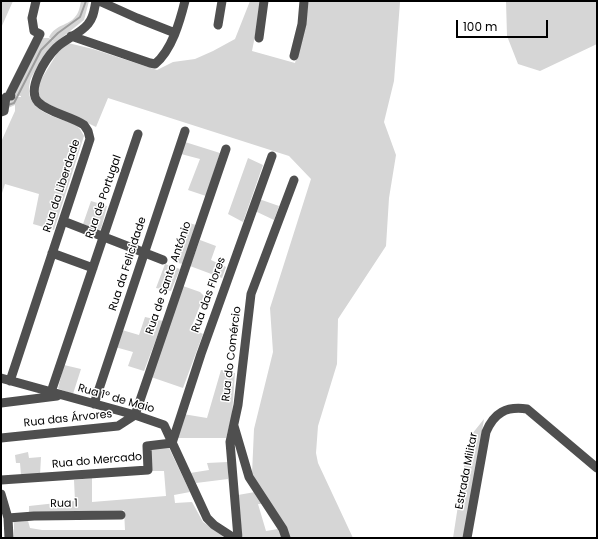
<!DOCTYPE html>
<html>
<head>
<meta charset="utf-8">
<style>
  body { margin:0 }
  #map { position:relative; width:598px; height:539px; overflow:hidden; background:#fff; font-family:Poppins,sans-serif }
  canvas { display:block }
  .frame { position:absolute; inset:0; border:2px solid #000; pointer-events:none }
  .scale { position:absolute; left:456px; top:20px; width:92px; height:18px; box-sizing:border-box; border:2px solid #000; border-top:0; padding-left:5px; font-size:12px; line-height:14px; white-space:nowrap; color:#000; -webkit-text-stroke:3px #fff; paint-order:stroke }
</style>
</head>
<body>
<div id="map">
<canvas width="598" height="539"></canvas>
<div class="frame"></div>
<div class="scale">100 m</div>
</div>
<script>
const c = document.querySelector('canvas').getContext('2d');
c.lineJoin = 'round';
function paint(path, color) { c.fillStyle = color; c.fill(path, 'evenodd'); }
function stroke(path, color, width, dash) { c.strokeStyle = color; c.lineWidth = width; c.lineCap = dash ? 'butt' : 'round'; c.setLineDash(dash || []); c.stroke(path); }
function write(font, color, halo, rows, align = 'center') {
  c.font = font + ' Poppins,sans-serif'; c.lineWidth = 3; c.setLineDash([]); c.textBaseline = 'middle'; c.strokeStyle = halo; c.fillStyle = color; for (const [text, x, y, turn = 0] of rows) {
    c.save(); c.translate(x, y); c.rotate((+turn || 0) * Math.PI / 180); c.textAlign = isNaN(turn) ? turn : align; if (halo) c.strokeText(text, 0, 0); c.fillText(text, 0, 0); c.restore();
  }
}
const green = new Path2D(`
  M1,1h12l-12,27z
  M81,1h8l-5,19 -29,23 -6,-6c7,-13 19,-11 26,-20 4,-4 5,-11 6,-16z
  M250,1h12l-10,50 43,12 11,-44 1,-18h95l-2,1 -6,79 -10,41 12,33 -7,43 -3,48 -48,73 -1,45 -19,62 -2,27 2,10 35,75h-63l-38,-64 2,-45 19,-77 -3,-44 41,-129 -22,-23 -181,-58 -12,29 -54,-26 -3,-6 -2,-9 21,-34 10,-9 25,6 64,21 16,-8 22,-3 18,-8 22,-12z
  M506,1h91v43l-57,27 -22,-7 -11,-28z
  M43,38h6l6,5 -4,5c-5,7 -20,27 -21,34 -8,29 27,35 46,43l4,4 4,7 -30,94 -21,-6 6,-30 -34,-10 -4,12v-54l14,-31v-6l-9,4 5,-12h10v-1l-10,-1z
  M185,142l35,11 -14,43 -18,-6 12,-31 -19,-5z
  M248,158l15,7 -20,57 -15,-8z
  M259,199l20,7 -5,14 -19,-9z
  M91,201l16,5 -6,23 -3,2 -15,-7z
  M189,223l7,2 -13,39 -10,-2z
  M200,240l16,6 -5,14 15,7 -4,11 -32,-12z
  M165,264l15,5 -9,22 -15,-3z
  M183,286l17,6 4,4 -13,32 12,6 -20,54 -32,-11z
  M145,317l18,4 -19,50 -16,-5 5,-14 -18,-5 7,-17 17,5z
  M64,365l17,4 -8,25 -14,-5 -1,-1z
  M221,370l14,3 -3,42 -6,23h-49l6,-24 24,4z
  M484,419l-20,119h-11l12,-78 7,-26z
  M167,447l2,1 21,44 -16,3 1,8 17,-1 11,20 24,16 -213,-1v-15l14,-1 2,7 12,2h83l-1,-20 -95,3v-7l46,-5 -1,-21 18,-2v24l74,-6 -2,-25h-15l2,-23z
  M28,452l1,6 12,-1 -1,18h-19l-1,-12h-4l-1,-8z
  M228,462v17l-32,4 -6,-10 19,-3 -2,-7z
  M255,492l8,12h-5l8,27 12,-2 5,9h-39l-2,-3 -4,-40z`);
const stream = new Path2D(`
  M8,105l6,-2 27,-53 17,-17 22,-16 6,-16`);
const minor = new Path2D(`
  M99,1l38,17 38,15
  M218,25l4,-24
  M71,36l79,27 5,1c17,-14 25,-43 30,-63
  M259,38l5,-37
  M294,56l8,-32 2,-23
  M11,96h-2l31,-62 -6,-3 -2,-13 4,-17
  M1,112l3,-1 2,-14
  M63,221l100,39
  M52,253l41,15
  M1,378l134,37 29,10 43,93 7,7 20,13
  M10,381l80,-242 -2,-8 -4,-6c-13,-9 -35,-12 -46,-23 -12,-13 8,-44 18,-54 9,-9 24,-14 32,-24 6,-7 6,-14 8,-23
  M51,392l87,-258
  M1,403l56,-7
  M94,404l91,-273
  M234,426l15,51 34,52 3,9
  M1,438l117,-12 17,-11 91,-266
  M172,443l29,-89 71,-198
  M1,480l147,-10 -1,-24 25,-3
  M1,494l7,24 1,20
  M8,518l26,-2 87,-1
  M238,538l-8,-96 8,-37 13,-111 43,-114
  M467,538l19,-106c8,-19 20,-26 41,-23l70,59`);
const streetNames = [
  ["Rua da Liberdade",62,186,-72],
  ["Rua de Portugal",104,197,-71],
  ["Rua da Felicidade",128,264,-72],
  ["Rua de Santo António",169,278,-71],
  ["Rua das Flores",209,295,-70],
  ["Rua do Comércio",232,354,-83],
  ["Rua 1º de Maio",116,399,16],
  ["Rua das Árvores",68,419,-6],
  ["Rua do Mercado",97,461,-5],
  ["Estrada Militar",467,471,-79],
  ["Rua 1",64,504,-1]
];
paint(green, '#d6d6d6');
stroke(stream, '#9d9d9d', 2);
stroke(minor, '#4f4f4f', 9);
write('11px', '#000', '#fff', streetNames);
</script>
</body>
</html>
